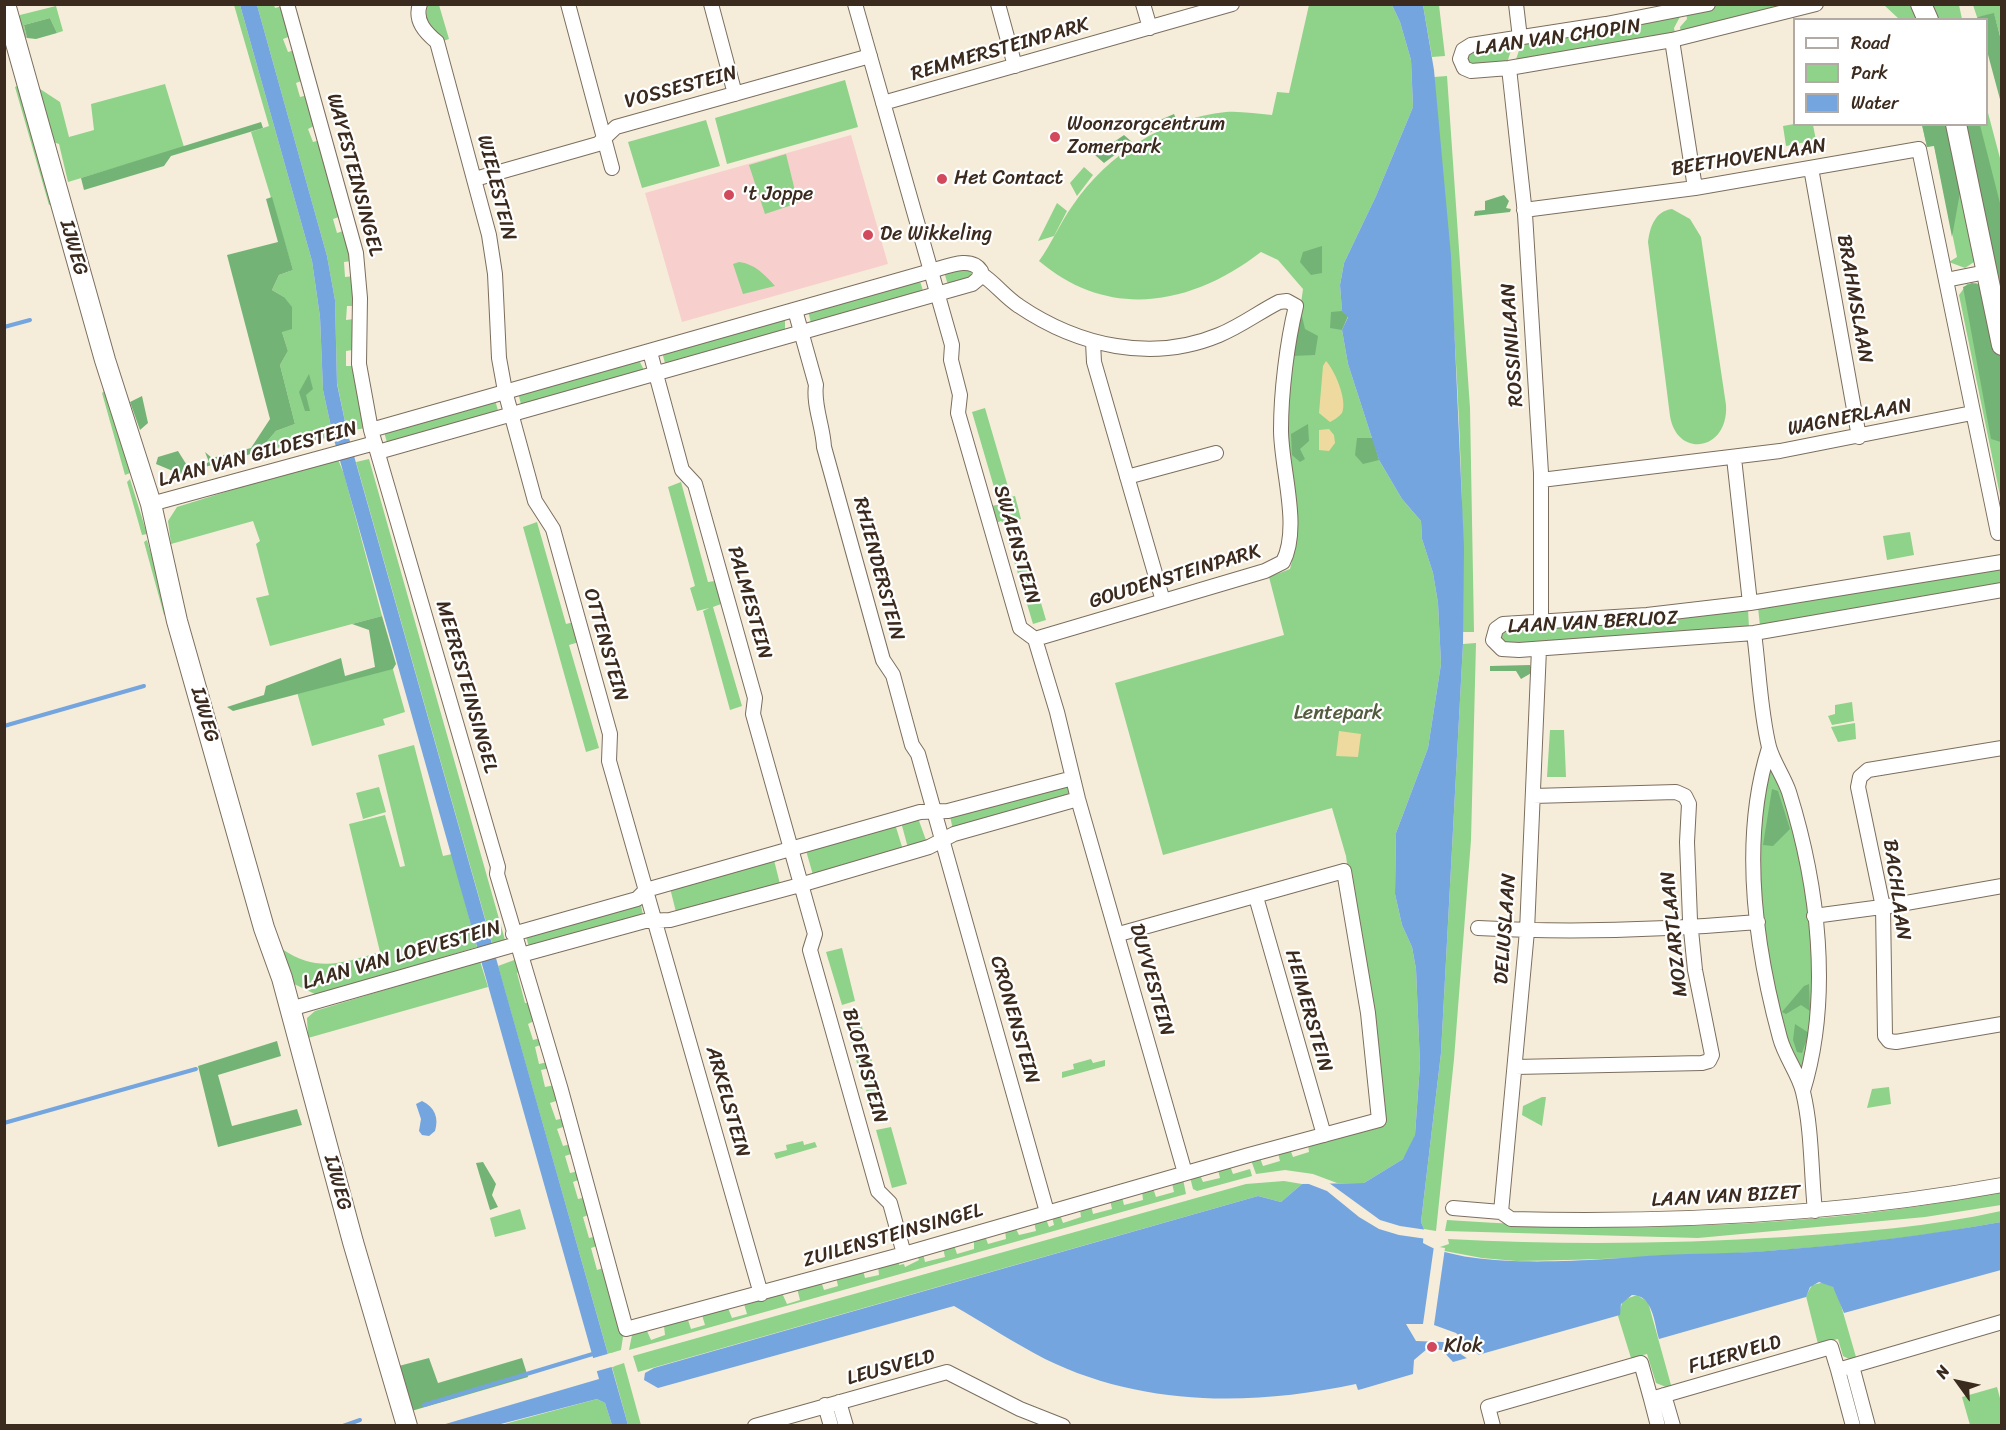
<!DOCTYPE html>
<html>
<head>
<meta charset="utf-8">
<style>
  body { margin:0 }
  #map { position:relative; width:2006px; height:1430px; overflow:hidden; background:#f5edd9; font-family:Sriracha,sans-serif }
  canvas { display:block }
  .frame { position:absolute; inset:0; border:6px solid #3b2a1e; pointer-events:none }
  .legend { position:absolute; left:1793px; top:18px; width:195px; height:108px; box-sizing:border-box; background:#fff; border:2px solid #b1aaa5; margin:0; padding:8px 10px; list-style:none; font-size:18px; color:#3b2a1e }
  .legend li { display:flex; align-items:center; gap:12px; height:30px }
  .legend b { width:30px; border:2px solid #b1aaa5 }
  .north { position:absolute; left:1928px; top:1352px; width:60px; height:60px; -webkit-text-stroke:4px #fff; paint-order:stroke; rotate:303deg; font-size:16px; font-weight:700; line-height:24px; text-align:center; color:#3b2a1e }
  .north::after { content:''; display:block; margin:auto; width:21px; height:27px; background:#3b2a1e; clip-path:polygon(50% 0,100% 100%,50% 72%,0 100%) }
</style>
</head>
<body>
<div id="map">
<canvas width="2006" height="1430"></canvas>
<div class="frame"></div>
<ul class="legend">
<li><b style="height:8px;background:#fff"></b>Road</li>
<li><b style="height:16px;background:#8fd28a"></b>Park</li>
<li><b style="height:16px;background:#75a5df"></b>Water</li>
</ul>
<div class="north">N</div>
</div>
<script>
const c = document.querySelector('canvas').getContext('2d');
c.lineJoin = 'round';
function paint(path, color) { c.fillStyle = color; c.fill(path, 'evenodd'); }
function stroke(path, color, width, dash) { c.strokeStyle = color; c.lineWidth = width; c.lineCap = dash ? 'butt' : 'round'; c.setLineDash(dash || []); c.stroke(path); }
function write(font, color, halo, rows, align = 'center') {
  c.font = font + ' Sriracha,sans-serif'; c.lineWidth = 4.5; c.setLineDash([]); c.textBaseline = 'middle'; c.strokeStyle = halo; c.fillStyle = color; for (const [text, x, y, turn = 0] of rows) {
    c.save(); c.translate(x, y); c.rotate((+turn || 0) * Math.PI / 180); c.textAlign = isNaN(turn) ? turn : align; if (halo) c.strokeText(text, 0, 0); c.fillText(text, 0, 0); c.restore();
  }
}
const built = new Path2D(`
  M851,135l37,129 -206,58 -37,-129z`);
const green = new Path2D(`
  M234,5h6l72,256 8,56 3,73 10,46c-25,7 -50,10 -75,16l18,-21 19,-7 -15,-59 8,-14 -6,-19 2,-35 -12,-7 7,-15 14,-5 -42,-138 18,-6z
  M257,5h17l1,3 8,-2 8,30 -8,3 5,13 7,-2 9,30 -8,3 4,14 8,-2 8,30 -8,4 5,13 8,-2 21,76 -9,3 4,14 9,-3 6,31 -8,1 1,15 9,-1 1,30h-8l-1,14 8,-1 -1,31 -7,1v15h8l12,62 -19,3 -10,-48 -2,-83 -8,-44z
  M428,5h11l10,34 -9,3c-12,-13 -17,-20 -12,-37z
  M1309,5h83l8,17 11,38 2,47 -37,89 -32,67 -4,22 2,25 6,6 -6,14 6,34 31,96 23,39 19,22 1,18 11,34 5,30 3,61 -13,84 -32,85 -1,61 7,31 10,22 4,22 4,95 -5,71 -4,13 -8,11 -39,24h-27l-24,-9 -28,-4 -29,4 -5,-14 9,-2 3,8 17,-5 -2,-8 12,-4 3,8 16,-5 -1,-8 74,-22 -36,-266 -14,-48 -169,47 -48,-172 169,-48 -15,-58 21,-8 2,-8 -7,-146 18,-126 -25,-29 -17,-8c-69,53 -151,69 -222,9 13,-18 21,-38 34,-56 35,-51 91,-87 153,-93 15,-1 31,2 46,3l5,-23 12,1z
  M1423,5h16l6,51 -13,1z
  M1720,5h79l-118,29 -1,-7 7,-8 -1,-7z
  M1884,5h26l7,14h-18z
  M1931,5h28l3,14h-24z
  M1973,5h28v34l-7,-25 -17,3z
  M56,6l7,25 -6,2 -7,-15 -26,7 3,13 -4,-1 -5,-18 2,-4z
  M1682,13l-8,15 1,5 -160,29 7,-20z
  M1513,44l-6,19 -26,4 -13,-3 -2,-9 2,-3z
  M1447,76l23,332 4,224h-11c2,-185 -12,-370 -29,-555z
  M845,80l13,47 -131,37 -12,-46z
  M165,84l19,63 -116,35 -9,-38 -6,-2 -16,-55 23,15 9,35 25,-7 -3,-26z
  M19,85l35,118 -5,2 -34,-118z
  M1987,109l14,53v138l-37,-175 22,-1z
  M706,120l14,46 -78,22 -14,-46z
  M1794,124l19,1 3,15 -30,6 -3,-20z
  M1922,125h29l26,135 -12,8 -16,-6 8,-5 -23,-112 -7,2z
  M786,154l12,49 -33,11 -16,-49z
  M1084,167l9,8 -16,21 -7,-13z
  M1057,203l10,8 -13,25 -16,5z
  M1672,209l18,10 11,18 25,168c3,46 -49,54 -56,11l-22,-174c2,-15 7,-31 24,-33z
  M739,262c16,2 25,12 36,24l-32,8 -10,-30z
  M964,267l7,2v7l-23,9 -4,-13z
  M920,281l4,13 -112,33 -4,-16 96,-28 4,2z
  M1976,283l5,2 20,83v132l-42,-205 8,-11z
  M785,317v15l-119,35 -4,-15z
  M640,362l5,10 -123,36 -4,-15 104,-30z
  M105,390l25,83 -5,2 -23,-82z
  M495,400l4,14 -111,32 -4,-14z
  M985,408l26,89 4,-1 6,23 -14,4 11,-1 10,38 -13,4 -11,-40 -3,-3 -5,2 -5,-17 6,-1 1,-4 -26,-89z
  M337,457l7,17 38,142 -112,30 -14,-48 13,-3 -13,-51 4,-3 -7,-20 -82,23 -3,-23 9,-14z
  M369,459l136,481 -13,3 -136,-481z
  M130,479l17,55 -5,1 -15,-53z
  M681,482l27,100 7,-1 6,23 -8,3 29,99 -12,4 -27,-99 6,-3 -12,3 -7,-23 5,-2 -27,-99z
  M537,522l29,102 8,-2 5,20 -10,3 30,103 -13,4 -63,-225z
  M1910,532l4,23 -27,5 -4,-24z
  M147,540l22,75h-5l-20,-73z
  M1029,562l17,58 -13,4 -17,-57z
  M2001,566v21l-241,39 -2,-19 124,-18z
  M1748,609l1,19 -232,18 -15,-2 -3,-10 4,-4 39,-1z
  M1476,643l-5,197 -17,219 -18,172 -12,-2 -3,-7 20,-169 22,-409z
  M392,666l13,46 -22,7 2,6 -73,21 -15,-54z
  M1852,702l2,19 -22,4 -4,-9 7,-2v-9z
  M1855,723l1,16 -18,3 -7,-15z
  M1550,730h14l2,47h-19z
  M414,745l29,111 9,-2 25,93 -160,48 -25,-12 -10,-34c36,24 60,14 98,3l-31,-128 36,-9 15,52 5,-1 -27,-111z
  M1771,772h5l16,42 19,99 3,87 -11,70 -7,-1c-25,-68 -39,-144 -38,-216 0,-26 5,-52 8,-78z
  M1063,785l4,2 2,6 -5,5 -111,32 -3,-14z
  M379,787l7,25 -23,7 -7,-26z
  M918,818l9,25 -19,5 -7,-26z
  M895,824l8,26 -90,25 -8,-28z
  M774,860l6,24 -104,28 -6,-24z
  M635,905h6l2,10 -114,32 -3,-10z
  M842,948l13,53 -13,4 -16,-53z
  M517,959l3,12 -3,2 8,30h4l7,17 -8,4 5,16 8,-2 2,6 -8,3 4,17 9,-2 2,6 -9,2 4,17 10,-2 4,15 -9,3 6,17 8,-2 2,8 -9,3 6,17 8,-2 3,9 -9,3 5,17 9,-2 2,8 -8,3 5,17 9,-2 4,17 -8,3 6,21 9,-2 2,9 -9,3 6,22 9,-3v10l17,60 -2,13 -13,4 -110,-388z
  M480,961l8,26 -180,51 -1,-20 8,-7z
  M857,1009l15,53 -14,5 -14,-54z
  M1091,1059l2,4 12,-3v6l-43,12v-6l12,-3 -1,-5z
  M875,1070l14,49 -14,4 -13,-48z
  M1889,1087l2,17 -24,4 5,-19z
  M1542,1097h4l-4,29 -20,-11 1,-9z
  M891,1127l16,57 -15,4 -16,-58z
  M803,1141l1,4 11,-3 2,5 -41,12 -2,-6 13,-3 -1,-5z
  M1230,1166l3,8 17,-5 2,7 -55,15 -4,-2 -3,-12 10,-2 3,7 17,-4 -2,-8z
  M1183,1179l3,15 -557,156 3,-15 15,-4 4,9 14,-5 -1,-9 24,-6 3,9 14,-4 -3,-10 26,-7 4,10 15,-4 -3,-10 38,-11 5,11 13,-4 -3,-12 24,-7 3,9 14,-4 -2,-9 27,-7 2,8 14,-3 -1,-9 20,-6 1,5 5,-1 1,3 14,-7 -2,-5 6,-2 2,9 20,-5 -2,-9 11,-3 3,9 17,-5v-10l11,-3 3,8 18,-5 -1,-9 10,-3 4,8 17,-4 -2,-9 12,-3 3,8 5,-2 -2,-8 8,-2 3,8 18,-6 -1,-8 11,-4 2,9 19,-5 -2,-9 12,-3 2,8 19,-5 -1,-9 11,-3 3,9 18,-5 -2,-9z
  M1284,1181l18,3 -21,18 -23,-6 -620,176 -5,-16 613,-172z
  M2001,1192v13l-76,12 -227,21 -253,-7 2,-11c184,13 373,8 554,-28z
  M520,1209l6,20 -31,8 -5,-19z
  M2001,1211v11c-159,30 -323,36 -485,39l-34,-3 -48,-9 15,-5 -1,-5c113,6 225,5 337,-2 72,-5 146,-10 216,-26z
  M1825,1282l8,5 5,8 18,62 -7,2 -6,-3 -5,-17 -20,5 -12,-48 6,-11z
  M1637,1295l11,7 23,83 -5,2 -10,-4 -9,-29 -16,4 -13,-42 5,-16z
  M624,1363l17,62h-13l-16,-58z
  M1997,1387l4,15v22l-31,1 -8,-28z
  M597,1399l8,4 7,22 -115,1z`);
const forest = new Path2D(`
  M1994,13l7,27v63l-14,-52 -1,-31 -8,-1 -1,-2z
  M50,18l7,15 -21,6 -9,-1 -3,-13z
  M1174,114l3,7 -35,15 -5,-6z
  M261,122l2,6 -92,28 -7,10 -80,24 -3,-12z
  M1922,125h29l12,51 -11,61 -18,-91 -7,1z
  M1966,125h14l21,82v235l-10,-3 -28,-152 9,-4 9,2z
  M1124,135l8,7 -28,21 -9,-8z
  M1504,195l5,6 -3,7 5,1 -1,3 -36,4 1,-5 10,-1v-9z
  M272,197l21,73 -14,5 -7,15 12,7 8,10v22l-10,3 6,19 -8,14 15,59 -19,7 -18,21 -78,22 -24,-10 2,-7 20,-6 10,16 8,-5 7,3 6,-3 -4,-10 7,6 39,-10 19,-29 -43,-164 51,-13 -12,-43z
  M1322,246v27l-11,2 -11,-13 3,-10z
  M1300,308l5,21 13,7 -3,19 -23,1z
  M1342,311l6,5 -6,14 -12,-2 1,-16z
  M309,374l4,15 -7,6 4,16h-5l-6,-19z
  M142,396l6,27 -8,7 -10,-28z
  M1308,424l1,17 -9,8 5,10 -5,3 -8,-7 -1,-21z
  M1357,438h16l6,22 -16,4 -8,-9z
  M382,616l14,48 -3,5 -160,42 -6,-4 37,-12 2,-9 75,-28 4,18 30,-9 -6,-37 -17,-6z
  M1530,665l3,7 -12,7 -5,-8h-26v-5z
  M1772,789l6,2 12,38 -17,17 -10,-1z
  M1809,984l1,27 -9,-6 -15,9 -4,-2 22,-26z
  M1795,1024l14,9 -7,20 -5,-1 -4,-12z
  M277,1041l4,15 -63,19 14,51 65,-17 5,16 -84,22 -20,-81z
  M483,1162l13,22 -4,11 6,12 -8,3 -14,-47z
  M429,1358l9,25 84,-25 6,19 -120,35 -13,-45z`);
const sand = new Path2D(`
  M1326,361c8,8 22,39 16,52 -3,4 -8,7 -12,9l-11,-9 4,-47z
  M1329,429l5,6 1,8 -6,8 -10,-1v-20z
  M1339,731l22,3 -3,23 -22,-1z`);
const water = new Path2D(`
  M240,5h17l70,251 8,44 2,84 10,47 281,994h-16l-7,-22 -8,-4 -100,26h-55l157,-46 -266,-943 -10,-46 -3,-73 -8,-56z
  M1392,5h31l11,65 17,186 13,291 -1,97 -22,409 -20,169 3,7 -1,14c49,29 181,16 239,12 35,-2 70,-1 105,-4 78,-6 157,-15 234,-29v48l-157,43 -11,-26 -14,-5 -9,5 -4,10 -147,42c-5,-17 -6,-44 -27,-44l-11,9 -1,11 -167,47 -11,-12 -15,-1 -13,11 -1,14 -51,15 -4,1 -2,-6c-104,22 -213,23 -311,-25 -31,-16 -61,-36 -91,-53l-296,82 -14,-8 1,-7 9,-5 604,-172 23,6 21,-18 62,-1 39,-24 12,-24 5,-71 -4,-95 -4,-22 -10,-22 -7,-31 1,-61 32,-85 13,-84 -3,-61 -5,-30 -11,-34 -1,-18 -19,-22 -23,-39 -31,-96 -6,-34 6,-13 -6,-6 -2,-26 4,-22 32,-67 37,-89 -2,-47 -11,-38z
  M422,1101c13,6 17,17 13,30l-6,5 -7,-1 -3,-4 2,-12 -5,-15z`);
const pier = new Path2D(`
  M1325,1180l55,40 20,6 27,4v9l-28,-4 -20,-6 -20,-12 -32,-26 -26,-10z
  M1434,1246l11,2 -11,77 22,8 24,23 -12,3 -25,-17 -27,-1 -10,-17h17z
  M611,1353l4,13 -21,6 -4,-13z`);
const stream = new Path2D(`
  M4,327l26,-7
  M4,726l140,-40
  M4,1123l192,-54
  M424,1405l172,-52
  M343,1426l17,-6`);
const street = new Path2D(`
  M287,4l69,249 4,45 -1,66 12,66 127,437 -1,7 64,216 65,239 278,-75 345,-99 130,-35 -11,-107 -24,-142 -225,63
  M420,4c-6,17 6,29 17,38l52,193 6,39 4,84 6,33 30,110 18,28 57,205 -1,27 152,533
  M568,4l44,164
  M711,4l24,90
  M855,4l97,341 -1,15 9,35 -2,18 62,215 15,11 22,73 21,87 107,374
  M998,4l17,62
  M1143,4l7,24
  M1516,4l4,34
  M1708,4l-102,20 -135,21 -8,5 -3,9 4,9 7,3 38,-3 163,-28 144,-36
  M1672,40l23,148
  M1509,68l16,146 16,259v148
  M883,103l349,-99
  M1811,168l48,269
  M475,179l123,-35 18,-17 254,-71
  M1524,210l171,-22 224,-39 79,384
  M981,274c14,9 24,23 38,32 59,40 133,57 200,29 22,-9 40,-23 60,-33l8,-1 9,5c-9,37 -15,86 -15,124 0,38 20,97 2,132l-18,9 -230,68
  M1946,280l40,-8
  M795,310l21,75c-3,20 7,41 8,62l59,213 10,15 19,70 6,9 129,458
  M1093,342l1,20 69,239
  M650,352l32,118 13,14 60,214 -2,16 62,220 -5,16 68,241 12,12 14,51
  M371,430l560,-159c15,-4 40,-16 50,0l-3,8 -6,5 -594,168
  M1734,458l16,145
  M1127,477l89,-24
  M1541,480l239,-29 192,-38
  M151,504l224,-61
  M2002,562l-252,41 -103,12 -144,9 -7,5 -3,11 9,9 17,1 235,-17 248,-43
  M1754,633c5,37 6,77 15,114 4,15 15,30 20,45 29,93 43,204 14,299
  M1769,748c-29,92 -14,198 11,290 5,19 19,36 23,54 9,37 8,81 12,119
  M2002,748l-134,22 -8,7 -2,10 25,120 2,129 4,5 7,1 106,-18
  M1256,897l68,238
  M1814,916l75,-10 113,-20
  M1478,928c94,5 186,2 280,-6
  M513,934l124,-35 9,-9 250,-71 24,-7 28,-1 125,-33
  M521,955l124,-34 25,-1 130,-35 129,-38 25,-13 124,-35
  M290,1009l227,-65
  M1515,1067l187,-4 7,-2 3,-6 -17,-85 -5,-50 -3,-78 2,-38 -4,-8 -9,-4 -143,4
  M1453,1208l48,4 10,7c165,4 328,-4 491,-34
  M1501,1212l26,-281 12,-282
  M1852,1366l16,60
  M1838,1370l15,56
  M1664,1395l9,31
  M1651,1399l7,27
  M839,1402l7,24
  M825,1405l6,21
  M755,1426l192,-54 73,37 43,17
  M1493,1426l-5,-19 153,-44 10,36 180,-52 7,23 164,-48`);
const secondary = new Path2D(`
  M5,4l100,356 46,144 26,117 87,307 18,50 71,264 54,184
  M1921,4l7,16
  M1956,124l46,221`);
const markers = [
  [1055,137,6,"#d1495b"],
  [942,179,6,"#d1495b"],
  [729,195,6,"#d1495b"],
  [868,235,6,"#d1495b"],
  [1432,1347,6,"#d1495b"]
];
const streetNames = [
  ["LAAN VAN CHOPIN",1558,38,-8],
  ["REMMERSTEINPARK",1000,50,-16],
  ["VOSSESTEIN",681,88,-15],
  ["BEETHOVENLAAN",1749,158,-9],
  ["WAYESTEINSINGEL",354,175,75],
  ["WIELESTEIN",496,188,76],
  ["IJWEG",73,248,74],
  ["BRAHMSLAAN",1854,299,80],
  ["ROSSINILAAN",1513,345,-94],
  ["WAGNERLAAN",1850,418,-11],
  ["LAAN VAN GILDESTEIN",258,455,-15],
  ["SWAENSTEIN",1016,545,74],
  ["RHIENDERSTEIN",878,569,75],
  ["GOUDENSTEINPARK",1175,577,-17],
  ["PALMESTEIN",749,603,74],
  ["LAAN VAN BERLIOZ",1593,623,-3],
  ["OTTENSTEIN",605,645,74],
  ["MEERESTEINSINGEL",466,687,74],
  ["IJWEG",204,715,74],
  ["BACHLAAN",1896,890,82],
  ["DELIUSLAAN",1506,929,-86],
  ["MOZARTLAAN",1675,934,-96],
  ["LAAN VAN LOEVESTEIN",402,956,-16],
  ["DUYVESTEIN",1151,980,74],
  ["HEIMERSTEIN",1308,1011,74],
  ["CRONENSTEIN",1014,1020,74],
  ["BLOEMSTEIN",864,1066,74],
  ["ARKELSTEIN",727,1102,74],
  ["IJWEG",337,1183,75],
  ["LAAN VAN BIZET",1726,1197,-3],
  ["ZUILENSTEINSINGEL",893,1236,-16],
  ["FLIERVELD",1735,1355,-16],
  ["LEUSVELD",891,1368,-15]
];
const poiNames = [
  ["Woonzorgcentrum",1067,125],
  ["Zomerpark",1067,148],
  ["Het Contact",954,179],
  ["'t Joppe",741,195],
  ["De Wikkeling",880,235],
  ["Klok",1444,1347]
];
const parkNames = [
  ["Lentepark",1338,714]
];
paint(built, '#f7d0cd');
paint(green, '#8fd28a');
paint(forest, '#73b476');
paint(sand, '#eeda9e');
paint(water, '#75a5df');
paint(pier, '#f5edd9');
stroke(stream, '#75a5df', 4);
stroke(street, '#7c6e5f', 16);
stroke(secondary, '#7c6e5f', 22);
stroke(street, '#fff', 14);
stroke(secondary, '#fff', 20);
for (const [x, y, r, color] of markers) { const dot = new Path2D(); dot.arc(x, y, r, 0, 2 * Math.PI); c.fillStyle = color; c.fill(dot); stroke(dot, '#fff', 2); }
write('20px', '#3b2a1e', '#fff', streetNames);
write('20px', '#3b2a1e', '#fff', poiNames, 'left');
write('20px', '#545c3e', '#fff', parkNames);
</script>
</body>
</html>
